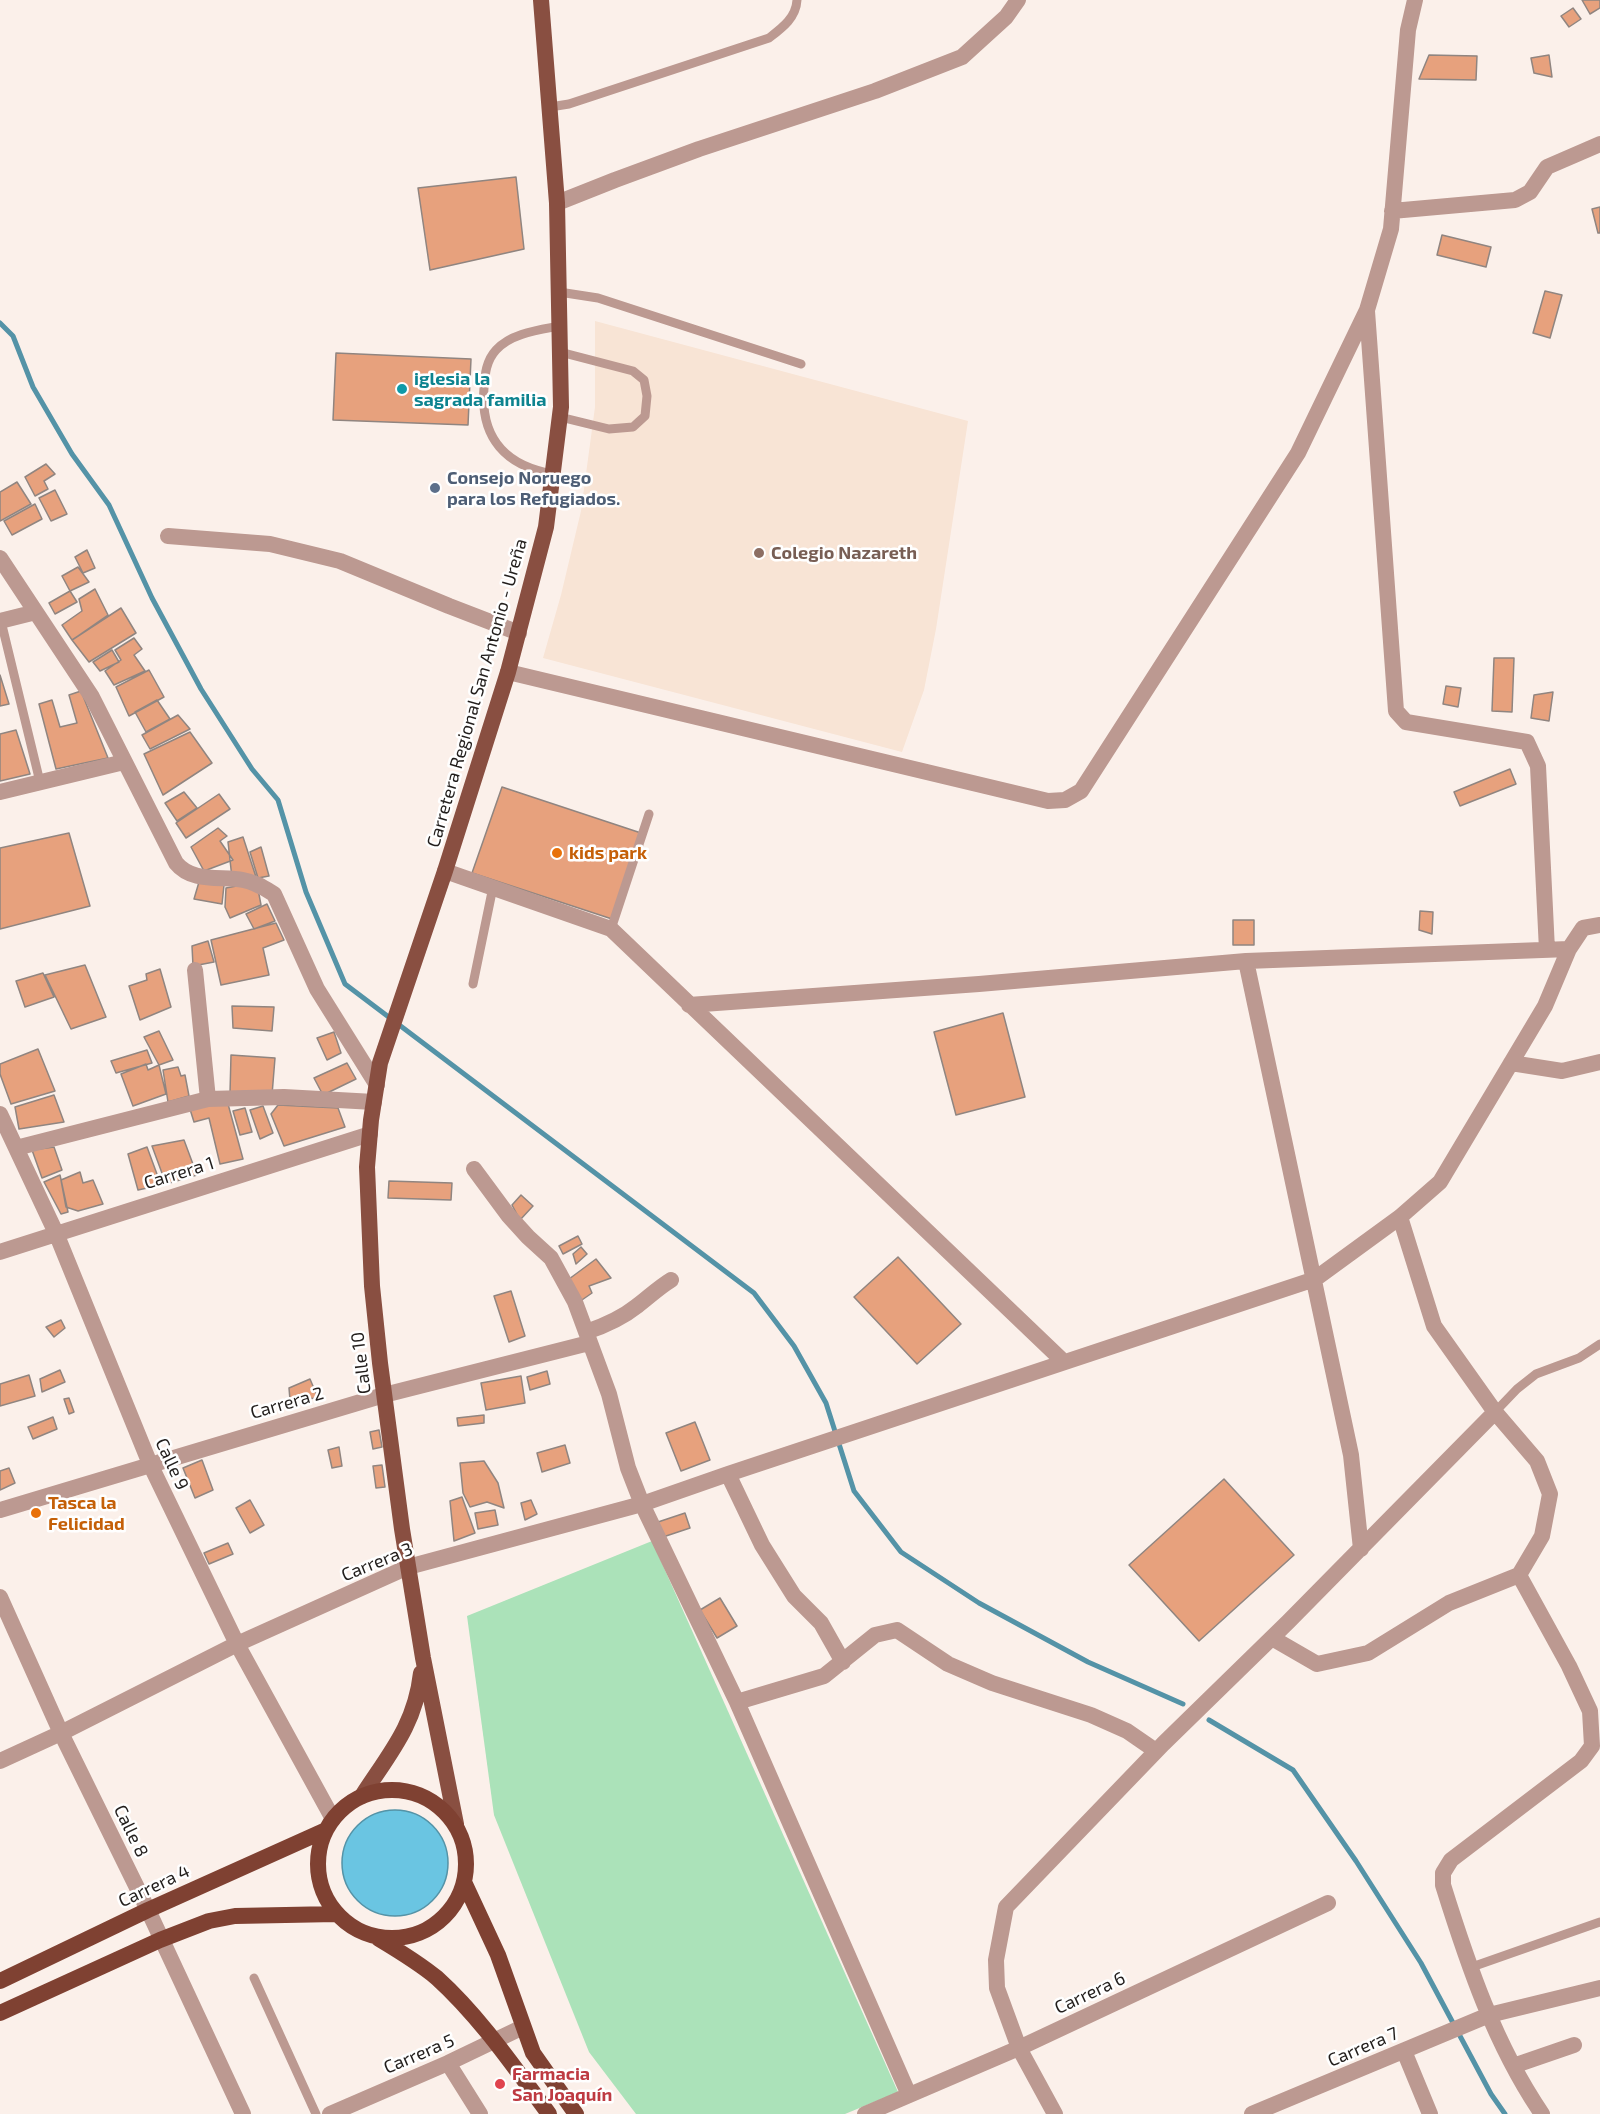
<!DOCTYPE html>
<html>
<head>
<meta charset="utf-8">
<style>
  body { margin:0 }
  canvas { display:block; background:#fbf0ea }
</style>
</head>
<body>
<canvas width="1600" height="2114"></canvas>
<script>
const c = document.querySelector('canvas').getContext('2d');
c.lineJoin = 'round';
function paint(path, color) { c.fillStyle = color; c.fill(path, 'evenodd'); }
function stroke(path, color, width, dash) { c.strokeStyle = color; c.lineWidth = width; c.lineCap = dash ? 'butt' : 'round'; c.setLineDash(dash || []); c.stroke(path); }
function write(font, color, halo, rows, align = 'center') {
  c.font = font + ' "Exo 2",sans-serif'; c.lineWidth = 5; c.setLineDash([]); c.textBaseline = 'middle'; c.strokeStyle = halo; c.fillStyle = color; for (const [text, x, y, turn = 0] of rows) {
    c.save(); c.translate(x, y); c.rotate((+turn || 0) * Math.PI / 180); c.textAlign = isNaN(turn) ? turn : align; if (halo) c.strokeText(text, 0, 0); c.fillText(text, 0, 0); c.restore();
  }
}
const education = new Path2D(`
  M595,321l373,100 -32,208 -12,61 -22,62 -359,-94 18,-63 20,-84 14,-104z`);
const green = new Path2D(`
  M652,1541l246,551 -53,22h-209l-47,-62 -95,-237 -27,-199z`);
const water = new Path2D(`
  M342 1863a53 53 0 1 1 106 0a53 53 0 1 1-106 0Z`);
const stream = new Path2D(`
  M0,323l13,13 20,51 39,67 37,51 43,93 49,91 51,80 26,31 28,92 39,92 409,309 40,53 32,57 28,88 47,61 78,51 109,59 95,42
  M1209,1720l84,50 63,91 65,102 70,131 14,20`);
const building = new Path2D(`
  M1582,0h18v8l-10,6z
  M1573,8l8,11 -12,8 -8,-11z
  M1429,55l48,1 -1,24 -57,-1z
  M1549,55l3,22 -18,-4 -3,-15z
  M516,177l8,72 -94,21 -12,-82z
  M1600,207v26h-2l-6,-24z
  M1442,235l49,12 -5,20 -49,-12z
  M1545,291l17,4 -12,43 -17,-5z
  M336,353l135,6 -3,66 -135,-5z
  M46,464l9,10 -11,7 4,8 -13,7 -10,-19z
  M17,482l14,22 -31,17v-29z
  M55,490l12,24 -16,7 -12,-23z
  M35,504l7,15 -30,16 -8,-14z
  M87,550l8,18 -12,5 -8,-16z
  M78,567l11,15 -19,9 -8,-15z
  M95,589l13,26 -36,25 -10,-15 20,-14 -3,-12z
  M70,591l7,11 -22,12 -6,-11z
  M121,608l15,25 -47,29 -17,-22z
  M134,638l8,11 -8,6 11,16 -31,14 -9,-14 16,-11 -6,-10z
  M112,650l7,12 -19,9 -7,-9z
  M1494,658h20l-2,54 -20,-1z
  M149,670l15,27 -35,19 -13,-29z
  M0,675l9,29 -9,2z
  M1446,686l15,2 -3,19 -15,-3z
  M81,691l27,67 -52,11 -17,-65 13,-4 8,27 17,-4 -8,-28z
  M1553,692l-4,29 -18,-3 3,-23z
  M157,700l13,19 -24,13 -11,-20z
  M178,715l12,14 -40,20 -8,-14z
  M16,730l14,44 -30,7v-47z
  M190,732l22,31 -49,32 -19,-41z
  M1510,769l6,15 -56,22 -6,-14z
  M502,787l139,46 -29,86 -140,-46z
  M184,792l13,16 -20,13 -12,-18z
  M219,794l11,15 -44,29 -10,-15z
  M218,828l9,8 -7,5 13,19 -29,11 -13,-24z
  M69,833l21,73 -90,23v-81z
  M243,837l13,40 -24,1 -4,-36z
  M261,847l8,29 -11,2 -8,-26z
  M199,882l25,3 -2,19 -28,-5z
  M252,883l6,6 3,16 -31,13 -5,-11 1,-19z
  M267,904l8,17 -21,8 -8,-15z
  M1420,911l13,1 -1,22 -13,-4z
  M1233,920h21v25h-21z
  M276,923l8,17 -21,8 6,27 -48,10 -10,-45z
  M208,941l6,21 -21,4 -1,-20z
  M85,965l21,52 -35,12 -26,-54z
  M160,969l11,38 -31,13 -11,-34 18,-6 -1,-6z
  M43,973l11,24 -29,10 -9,-26z
  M232,1006l42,1 -2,24 -39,-3z
  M1003,1013l22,84 -69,18 -22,-83z
  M159,1031l14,29 -14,5 -15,-28z
  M334,1032l7,21 -14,7 -10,-22z
  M38,1049l17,42 -44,13 -11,-30v-10z
  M147,1050l5,13 -36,10 -5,-12z
  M231,1055l44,3 -3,37 -42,-2z
  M347,1063l9,16 -33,16 -9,-17z
  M146,1064l2,6 11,-5 7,29 -33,12 -12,-32z
  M178,1067l3,9 4,-1 4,21 -21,6 -5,-32z
  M54,1095l10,27 -45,7 -4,-22z
  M228,1104l15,55 -23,5 -11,-46 -15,4 -5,-16z
  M278,1105l60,3 7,19 -61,19 -13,-32z
  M263,1106l10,27 -13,6 -10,-29z
  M245,1108l7,24 -12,3 -7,-24z
  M184,1140l13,35 -31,9 -14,-38z
  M54,1147l8,23 -20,8 -10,-28z
  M147,1147l14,38 -23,5 -10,-36z
  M80,1172l3,11 10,-3 10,24 -25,7 -12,-4 -5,-27z
  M60,1175l8,37 -7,2 -17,-32z
  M389,1181l63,2 -1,17 -63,-2z
  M521,1195l12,11 -13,14 -8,-15z
  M578,1236l4,8 -19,10 -4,-8z
  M581,1247l6,7 -11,10 -3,-10z
  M898,1257l63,67 -44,40 -63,-67z
  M596,1259l15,19 -22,8 3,7 -13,9 -14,-20z
  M511,1291l14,45 -16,6 -15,-46z
  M61,1320l4,8 -11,9 -8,-10z
  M60,1370l5,12 -23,10 -2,-13z
  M547,1371l3,13 -20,6 -3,-13z
  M29,1375l6,21 -35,10v-22z
  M521,1376l4,27 -39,7 -5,-27z
  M310,1379l8,19 -28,2 -1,-12z
  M69,1398l5,14 -5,2 -5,-15z
  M484,1415v8l-26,3 -1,-8z
  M53,1417l4,12 -24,10 -5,-12z
  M695,1422l15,38 -29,11 -15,-38z
  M379,1430l3,17 -9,2 -3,-17z
  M565,1445l5,18 -28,9 -5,-19z
  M339,1447l3,19 -10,2 -4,-18z
  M202,1460l11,30 -18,8 -12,-30z
  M484,1461l14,22 6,25 -17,-6 -17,5 -7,-14 -3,-30z
  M382,1465l3,22 -9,1 -3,-22z
  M9,1468l6,15 -15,7v-19z
  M1224,1479l70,76 -95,86 -70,-76z
  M462,1497l13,36 -21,8 -4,-40z
  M250,1500l14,25 -14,8 -14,-25z
  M531,1500l6,14 -12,6 -4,-17z
  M495,1510l3,15 -20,4 -3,-16z
  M685,1513l5,15 -27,9 -5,-15z
  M228,1543l5,11 -24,10 -5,-11z
  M720,1598l17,28 -20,12 -17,-28z`);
const service = new Path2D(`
  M550,107l19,-3 200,-66c13,-10 27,-20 28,-38
  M559,292l39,6 203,66
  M560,417l49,12 24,-2 12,-11 2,-20 -3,-16 -11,-9 -73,-19
  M553,474c-47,-8 -73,-36 -69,-86 1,-14 2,-27 12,-38 15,-17 43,-20 64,-24
  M1,621l39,161
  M611,929l38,-115
  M473,984l20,-97
  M1495,1412l22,-23 19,-15 43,-16 21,-14
  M1469,1968l131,-46
  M254,1978l62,136`);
const minor = new Path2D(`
  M557,203l58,-23 84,-31 176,-58 87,-34 44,-40 12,-17
  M1392,211l123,-11 15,-8 17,-25 53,-23
  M1367,311l29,400 10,11 121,20 11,24 9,184
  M168,536l102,8 70,17 109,45 70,27
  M0,558l92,139 84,166c16,20 45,13 67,17 12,2 21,8 31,14l43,95 60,96
  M0,621l36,-9
  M508,672l540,129 17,-1 16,-9 217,-338 69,-143 24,-81 17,-199 7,-30
  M0,792l124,-30
  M445,871l166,58 453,433
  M1246,961l105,494 10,94
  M195,970l13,129
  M689,1005l290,-21 267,-23 323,-12
  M1511,1063l51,8 38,-9
  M0,1114l56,119 94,231 87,180 96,175
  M16,1148l192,-49 76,-2 90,5
  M474,1169l34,46 20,22 23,21 24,44 34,92 19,74 14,36 95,198 172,393
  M1400,1217l34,109 61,86 42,49 13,33 -8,42 -23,39 50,91 21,45 2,35 -11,15 -130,99 -8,13v12c25,80 52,160 99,229
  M0,1252l370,-118
  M586,1332c18,-6 36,-14 51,-26 12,-9 21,-18 34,-26
  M728,1474l34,71 32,51 27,27 22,39
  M0,1510l384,-115 205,-52
  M0,1597l61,136 87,177 95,204
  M1272,1638l45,26 51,-11 81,-50 70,-28
  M737,1702l87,-26 51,-41 22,-5 51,34 44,19 99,32 36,16 29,20
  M0,1761l61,-28 176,-89 171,-77 234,-63 86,-30 587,-195 85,-62 40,-35 105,-176 24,-57 14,-21 17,-3
  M1404,2051l26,63
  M448,2063l32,51
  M1513,2066l61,-21
  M330,2114l118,-51 75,-36
  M865,2114l154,-66 309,-145
  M1055,2114l-36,-66 -22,-60 -1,-28 10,-53 157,-163 125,-122 207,-210
  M1252,2114l237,-99 111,-27`);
const primary = new Path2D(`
  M362,1796c27,-42 53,-70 59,-123
  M456,1824l-33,-166 -21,-129 -22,-166 -8,-77 -5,-119 4,-47 9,-57 65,-192 63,-199 38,-145 15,-120 -4,-204 -16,-203`);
const trunk = new Path2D(`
  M318 1864a74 74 0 1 1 148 0a74 74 0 1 1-148 0Z
  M465,1884l33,71 35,98 43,61
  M379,1939c20,12 40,24 58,39 43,39 77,89 112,136
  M0,1981l148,-71 178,-80
  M0,2013l160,-73 49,-19 26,-5 101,-2`);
const markers = [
  [402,389,6,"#0f9aa8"],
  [435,488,6,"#5c6f8a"],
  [759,553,6,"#8d6e63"],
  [557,853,6,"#e8710a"],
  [36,1513,6,"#e8710a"],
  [500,2084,6,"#e0444e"]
];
const cultureNames = [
  ["iglesia la",414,379],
  ["sagrada familia",414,400]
];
const serviceNames = [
  ["Consejo Noruego",447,478],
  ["para los Refugiados.",447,499]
];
const educationNames = [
  ["Colegio Nazareth",771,553]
];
const streetNames = [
  ["Carretera Regional San Antonio - Ureña",477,693,-74],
  ["Carrera 1",179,1173,-17],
  ["Calle 10",361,1363,-97],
  ["Carrera 2",287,1403,-16],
  ["Calle 9",172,1464,65],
  ["Carrera 3",377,1562,-22],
  ["Calle 8",131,1831,64],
  ["Carrera 4",154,1886,-25],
  ["Carrera 6",1090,1993,-25],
  ["Carrera 7",1363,2047,-23],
  ["Carrera 5",419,2054,-23]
];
const foodNames = [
  ["kids park",569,853],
  ["Tasca la",48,1503],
  ["Felicidad",48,1524]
];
const healthNames = [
  ["Farmacia",512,2074],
  ["San Joaquín",512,2095]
];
paint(education, '#f8e4d5');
paint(green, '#abe2b9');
paint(water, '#6ac5e2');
stroke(water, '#5493a7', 1.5);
stroke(stream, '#5493a7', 5);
paint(building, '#e7a17d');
stroke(building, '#908580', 1.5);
stroke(service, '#bc9991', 9);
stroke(minor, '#bc9991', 16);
stroke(primary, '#894f41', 16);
stroke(trunk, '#7f4132', 16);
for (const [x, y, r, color] of markers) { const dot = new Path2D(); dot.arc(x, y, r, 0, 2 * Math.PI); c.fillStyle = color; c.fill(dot); stroke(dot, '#fff', 2); }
write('bold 18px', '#0d838f', '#fff', cultureNames, 'left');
write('bold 18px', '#4e5e75', '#fff', serviceNames, 'left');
write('bold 18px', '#785e54', '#fff', educationNames, 'left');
write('18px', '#221e1c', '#fff', streetNames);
write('bold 18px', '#c56008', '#fff', foodNames, 'left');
write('bold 18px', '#be3a42', '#fff', healthNames, 'left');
</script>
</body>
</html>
